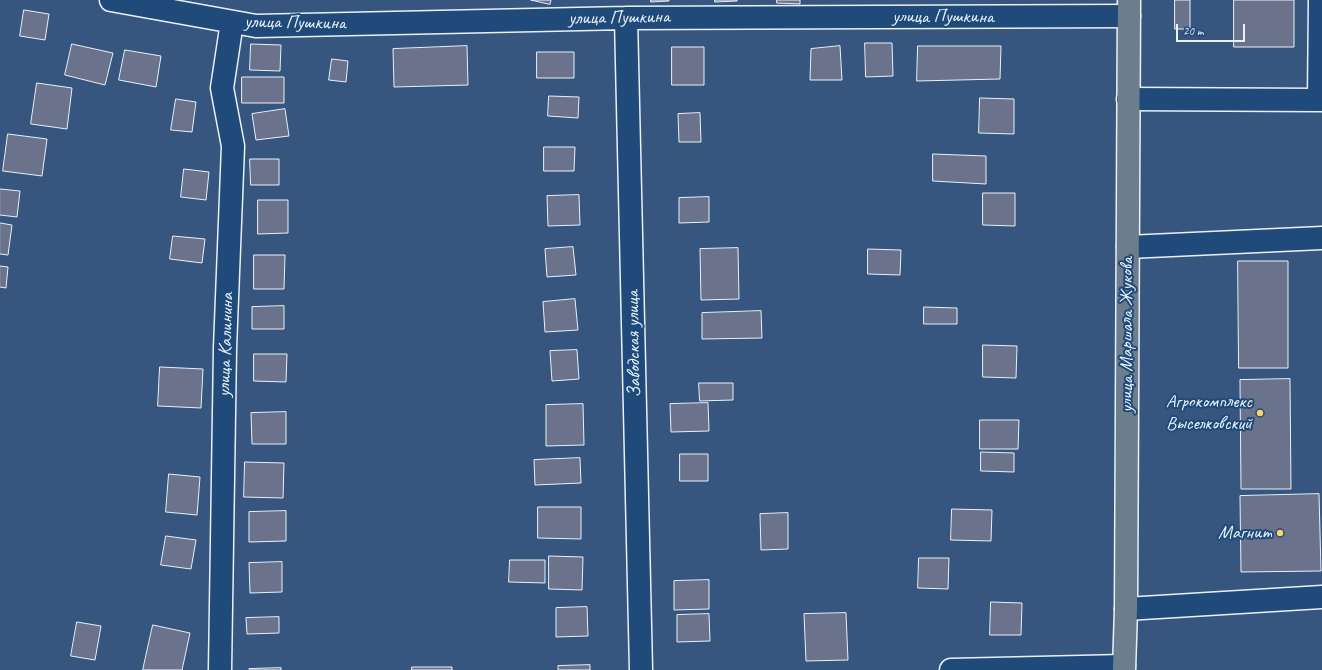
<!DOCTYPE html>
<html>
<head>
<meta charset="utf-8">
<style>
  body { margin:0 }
  #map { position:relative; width:1322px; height:670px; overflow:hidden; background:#36567f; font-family:Caveat,sans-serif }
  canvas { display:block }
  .scale { position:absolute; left:1176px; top:24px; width:69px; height:18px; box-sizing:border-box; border:2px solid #e8f1f8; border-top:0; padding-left:5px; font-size:12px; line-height:14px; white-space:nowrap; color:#e8f1f8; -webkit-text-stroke:3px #1f4a7a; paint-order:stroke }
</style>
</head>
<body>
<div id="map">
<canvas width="1322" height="670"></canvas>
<div class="scale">20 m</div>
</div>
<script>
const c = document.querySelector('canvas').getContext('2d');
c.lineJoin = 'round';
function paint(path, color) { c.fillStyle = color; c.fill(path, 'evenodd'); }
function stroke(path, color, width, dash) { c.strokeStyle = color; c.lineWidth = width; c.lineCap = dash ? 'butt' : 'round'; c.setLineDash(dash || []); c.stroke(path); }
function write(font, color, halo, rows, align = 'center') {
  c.font = font + ' Caveat,sans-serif'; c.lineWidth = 4; c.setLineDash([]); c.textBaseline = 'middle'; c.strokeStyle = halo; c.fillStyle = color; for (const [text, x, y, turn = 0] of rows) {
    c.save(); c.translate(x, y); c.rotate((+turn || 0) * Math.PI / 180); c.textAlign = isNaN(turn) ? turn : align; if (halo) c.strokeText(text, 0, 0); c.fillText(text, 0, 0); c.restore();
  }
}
const building = new Path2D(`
  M531,0h20l-1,4z
  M651,0h18v1l-18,1z
  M715,0h22v1l-22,1z
  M777,0h23v4l-23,-1z
  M1175,0h15v29h-15z
  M1234,0h60v47h-60z
  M24,10l25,4 -4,26 -25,-4z
  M865,43h27l1,33 -27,1z
  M72,44l41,9 -8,32 -40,-10z
  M251,44l30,1 -1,26 -30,-1z
  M467,46l1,39 -74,2 -1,-38z
  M840,46l2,34h-32l1,-31z
  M918,46h83l-1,33 -83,2z
  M672,47h32v38h-32z
  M125,50l36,6 -5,31 -37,-7z
  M537,52h37v26h-37z
  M332,59l16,2 -2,21 -17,-2z
  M242,77h42v26h-42z
  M37,83l35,5 -5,41 -36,-5z
  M549,96l30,1 -1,21 -30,-2z
  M980,98l34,1v35l-35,-1z
  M176,99l20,3 -4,30 -21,-2z
  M285,109l4,27 -33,4 -4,-26z
  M700,113l1,29h-22l-1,-28z
  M8,134l39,5 -5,37 -39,-5z
  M544,147h31l-1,24h-30z
  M933,154l53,2v28l-53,-3z
  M250,159h29v26h-28z
  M184,169l25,3 -3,28 -25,-3z
  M0,189l20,2 -3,26 -17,-2z
  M983,193h32v33l-32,-1z
  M579,195l1,30 -32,1 -1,-30z
  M709,197v25l-30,1v-25z
  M258,200h30v33l-30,1z
  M0,223l12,2 -4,30 -8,-1z
  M173,236l32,3 -3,24 -32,-4z
  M573,247l3,28 -29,2 -2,-28z
  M738,248l1,51 -38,1 -1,-51z
  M868,249l33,1 -1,25 -32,-1z
  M254,255h31l-1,34h-30z
  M1238,261h50v107h-49z
  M0,266l8,1 -2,21 -6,-1z
  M575,299l3,31 -33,2 -2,-30z
  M284,306v23h-32v-22z
  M924,307l33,1v16h-33z
  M761,311l1,27 -60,1v-26z
  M983,345l34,1 -1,32 -33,-1z
  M577,350l2,29 -27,2 -2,-30z
  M254,354h33l-1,28 -32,-1z
  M160,367l43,2 -2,39 -43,-2z
  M1290,379l1,110h-50l-1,-109z
  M699,383h34v17l-33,1z
  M708,403l1,28 -38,1 -1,-28z
  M583,404l1,41 -38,1v-41z
  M286,412v32h-34l-1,-31z
  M980,420h39l-1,29h-38z
  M981,452l33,1v19l-33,-1z
  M680,454h28v27h-28z
  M580,458l1,25 -46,2 -1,-25z
  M245,462l39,1 -1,35 -39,-1z
  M169,474l31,3 -3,38 -31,-3z
  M1319,494l2,77 -80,1 -1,-76z
  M538,507h43v32l-43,-1z
  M952,509l40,1 -1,31 -40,-1z
  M286,511v30l-37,1v-30z
  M788,513v36l-27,1 -1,-36z
  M166,536l30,4 -5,29 -30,-4z
  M549,556l34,1 -1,33 -33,-1z
  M919,558h30l-1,31 -30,-1z
  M510,560h35v23l-36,-1z
  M282,562v30l-32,1 -1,-30z
  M709,580v29l-35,1v-29z
  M991,602l31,1 -1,32h-31z
  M587,607l1,29 -32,1v-29z
  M846,613l2,47 -42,1 -2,-47z
  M709,614l1,27 -33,1v-27z
  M279,617v16l-32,1 -1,-16z
  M77,622l24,4 -6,34 -24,-4z
  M153,625l37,8 -8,37h-39z
  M590,665v5h-32v-4z
  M412,667h40v3h-40z
  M281,668v2h-32v-1z`);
const minor = new Path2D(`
  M111,0l145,26 370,-8 503,-2
  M626,18l15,652
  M1128,99l194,1
  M1319,100l1,-100
  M1128,247l194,-9
  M1126,609l196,-12
  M220,670l5,-322 8,-202 -11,-58 10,-66
  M951,670l173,-4`);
const major = new Path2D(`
  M1124,670l2,-61 3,-609`);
const markers = [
  [1260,413,4,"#ffd166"],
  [1280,533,4,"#ffd166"]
];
const streetNames = [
  ["улица Пушкина",943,17],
  ["улица Пушкина",619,18,-1],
  ["улица Пушкина",295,23,1],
  ["улица Маршала Жукова",1127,335,-90],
  ["Заводская улица",634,344,-91],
  ["улица Калинина",226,345,-88]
];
const poiNames = [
  ["Агрокомплекс",1252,402],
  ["Выселковский",1252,424],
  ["Магнит",1272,533]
];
paint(building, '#6a728c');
stroke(building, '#e8f1f8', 1);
stroke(minor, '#e8f1f8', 25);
stroke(major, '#e8f1f8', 25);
stroke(minor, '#1f4a7a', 22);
stroke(major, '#6c7d8c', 22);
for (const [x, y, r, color] of markers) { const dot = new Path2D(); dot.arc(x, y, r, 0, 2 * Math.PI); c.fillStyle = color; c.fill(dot); stroke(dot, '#1f4a7a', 1.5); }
write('19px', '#e8f1f8', '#1f4a7a', streetNames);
write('19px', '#e8f1f8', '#1f4a7a', poiNames, 'right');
</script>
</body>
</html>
